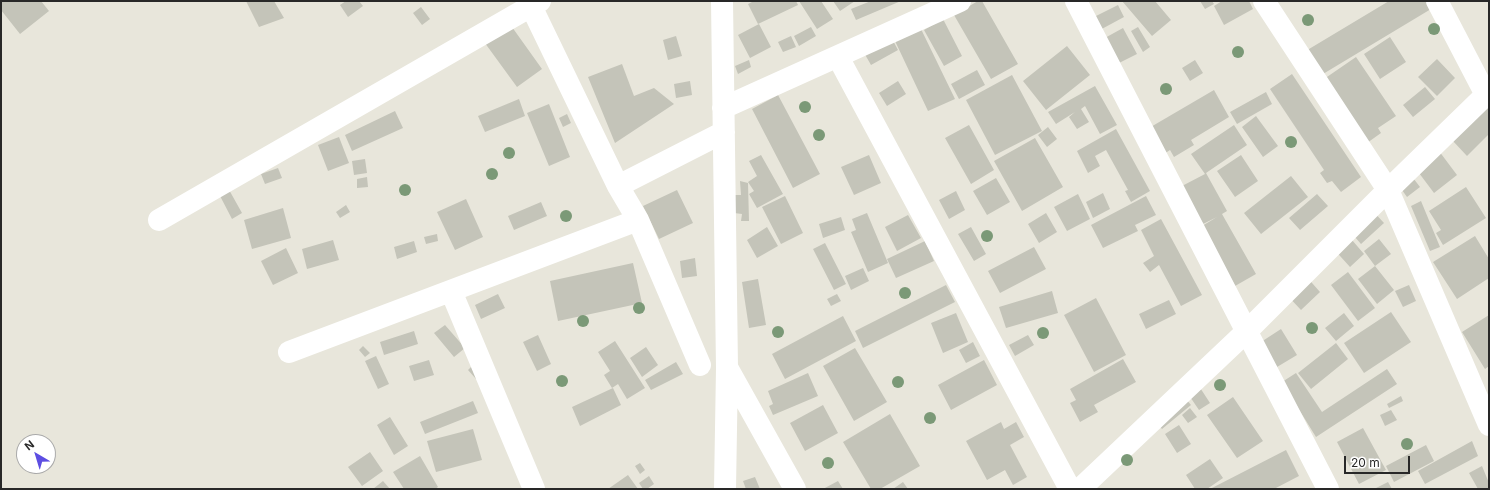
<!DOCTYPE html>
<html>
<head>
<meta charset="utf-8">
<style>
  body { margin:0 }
  #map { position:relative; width:1490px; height:490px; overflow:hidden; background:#e8e6db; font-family:Inter,sans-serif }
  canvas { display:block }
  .frame { position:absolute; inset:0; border:2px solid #282828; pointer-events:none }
  .north { position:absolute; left:16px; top:434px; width:40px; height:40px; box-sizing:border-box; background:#fff; border:1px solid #a9a9a9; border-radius:50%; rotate:322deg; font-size:11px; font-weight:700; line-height:16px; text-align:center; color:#282828 }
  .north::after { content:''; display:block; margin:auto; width:14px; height:18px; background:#5d4ee2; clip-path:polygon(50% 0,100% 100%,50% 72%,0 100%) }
  .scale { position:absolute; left:1344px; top:456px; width:66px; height:18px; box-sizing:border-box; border:2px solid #282828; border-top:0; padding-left:5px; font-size:12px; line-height:14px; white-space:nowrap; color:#282828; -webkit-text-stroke:3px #fff; paint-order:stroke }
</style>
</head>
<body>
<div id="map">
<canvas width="1490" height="490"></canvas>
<div class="frame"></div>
<div class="north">N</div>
<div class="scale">20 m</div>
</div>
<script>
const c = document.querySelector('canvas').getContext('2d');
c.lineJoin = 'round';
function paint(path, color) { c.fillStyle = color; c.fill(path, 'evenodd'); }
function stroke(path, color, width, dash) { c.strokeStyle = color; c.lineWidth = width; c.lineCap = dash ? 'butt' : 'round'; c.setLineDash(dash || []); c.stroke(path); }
const building = new Path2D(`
  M1,1h40l8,10 -29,23 -19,-24z
  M246,1h28l10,17 -25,9z
  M346,1h13l4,5 -15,11 -8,-12z
  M754,1h42l2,4 -40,19 -10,-20z
  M799,1h22l12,18 -16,10z
  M833,1h22l-15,10z
  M871,1h30l-45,19 -5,-11z
  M978,1h4l36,63 -27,15 -37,-64z
  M1122,1h33l16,19 -19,16z
  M1200,1h12l2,3 -9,5z
  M1222,1h27l4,8 -29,16 -10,-19z
  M1389,1h37l5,8 -113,68 -14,-25z
  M1118,5l6,12 -26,14 -6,-13z
  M421,7l9,12 -8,6 -9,-12z
  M943,19l19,37 -18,10 -20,-36z
  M507,20l35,49 -25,18 -35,-48z
  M759,24l12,23 -21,11 -12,-23z
  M811,27l5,9 -17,10 -5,-10z
  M1138,27l12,20 -7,5 -12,-21z
  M1123,28l14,26 -20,10 -14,-25z
  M921,29l34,70 -27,12 -33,-70z
  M890,35l8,15 -27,15 -8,-14z
  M676,36l6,20 -14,4 -5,-20z
  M791,36l5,11 -13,5 -5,-10z
  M1390,37l16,25 -26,17 -16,-25z
  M1067,46l23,29 -44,35 -23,-29z
  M1356,57l40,59 -18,12 3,5 -14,10 -43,-64z
  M1437,59l18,19 -18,18 -19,-19z
  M749,60l2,7 -13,7 -3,-8z
  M1195,60l8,13 -13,8 -8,-13z
  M622,64l12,32 20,-8 20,16 -59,39 -27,-66z
  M977,70l8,15 -26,14 -8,-15z
  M1292,74l69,103 -20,15 -9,-11 -5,2 -7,-10 4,-3 -54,-81z
  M1012,75l30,56 -47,24 -29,-55z
  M690,81l2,14 -16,3 -2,-14z
  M898,81l8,13 -19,12 -8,-13z
  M1095,86l22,39 -17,9 -15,-28 -4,3 8,13 -12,7 -8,-12 6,-5 -19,12 -8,-12z
  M1425,87l10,12 -22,18 -10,-12z
  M1214,90l15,27 -38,23 3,5 -20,12 -4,-7 -6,4 -15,-26z
  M1266,92l6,12 -35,20 -7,-12z
  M778,95l42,79 -27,14 -41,-79z
  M519,99l6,17 -40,16 -7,-16z
  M1489,102v32l-22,22 -15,-16z
  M549,104l21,53 -21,9 -22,-53z
  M395,111l8,17 -51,23 -7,-16z
  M567,114l4,9 -8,4 -4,-9z
  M1256,116l22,30 -15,11 -21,-30z
  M969,125l25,45 -23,14 -26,-46z
  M1234,125l13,20 -41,28 21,38 -5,3 34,60 -21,12 -33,-60 15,-9 -14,7 -21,-38 23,-12 -14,-20z
  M1048,127l9,12 -10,8 -9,-12z
  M1116,129l34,62 -19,11 -6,-11 3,-1 -22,-40 -11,6 5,10 -12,7 -11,-22z
  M339,137l10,26 -21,8 -10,-26z
  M1035,138l28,49 -41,24 -28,-50z
  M1436,147l21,28 -23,18 -21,-28z
  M761,155l22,39 -26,14 -8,-14 5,-3 -6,-9 9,-6 -8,-15z
  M869,155l12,28 -27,12 -13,-28z
  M1241,155l17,26 -23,16 -18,-26z
  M365,159l2,14 -13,2 -2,-14z
  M278,168l4,10 -17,6 -4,-10z
  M1410,174l10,13 -13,10 -10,-14z
  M1291,176l17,21 -47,37 -17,-21z
  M367,177l1,10 -11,1v-9z
  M996,178l14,24 -23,13 -14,-24z
  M740,181l8,2 1,38h-8l1,-7 -8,-1v-18h7z
  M1466,187l20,31 -43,27 -7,-12 5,-3 -12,-19z
  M228,188l14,25 -10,6 -13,-25z
  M677,190l16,33 -34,16 -16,-33z
  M956,191l9,19 -16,9 -10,-19z
  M1103,193l7,16 -17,9 -7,-16z
  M1078,194l12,25 -23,12 -13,-24z
  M1317,194l11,12 -28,24 -11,-12z
  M785,196l18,37 -22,11 -19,-37z
  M1146,196l10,19 -21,10 3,6 -35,17 -12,-23z
  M466,199l17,38 -28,13 -18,-38z
  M1421,201l19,46 -10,4 -19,-45z
  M541,202l6,14 -33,14 -6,-14z
  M346,205l4,7 -10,6 -4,-6z
  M283,208l8,30 -39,11 -8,-29z
  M1371,209l13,14 -23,21 -13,-15z
  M867,213l21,50 -20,9 -17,-40 5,-2 -4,-11z
  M1046,213l11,19 -18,11 -11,-19z
  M908,215l13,23 -24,13 -12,-24z
  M841,217l4,13 -22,8 -4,-14z
  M1161,219l41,76 -21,11 -22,-41 -9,7 -7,-9 11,-7 -13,-26z
  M767,227l11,19 -21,12 -10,-18z
  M971,227l15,27 -12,7 -16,-27z
  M1346,233l18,21 -14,13 -19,-21z
  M437,234l1,7 -12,3 -2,-7z
  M1475,236l14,23v19l-32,21 -24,-37z
  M1379,239l12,15 -16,12 19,24 -17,14 -19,-25 17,-13 -11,-15z
  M333,240l6,20 -32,9 -5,-20z
  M414,241l3,11 -20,7 -3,-12z
  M925,241l9,20 -38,17 -9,-19z
  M825,243l21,41 -12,6 -21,-41z
  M1034,247l12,22 -46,24 -12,-22z
  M286,248l12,25 -25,12 -12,-24z
  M695,258l2,18 -15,2 -2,-17z
  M633,263l9,40 -84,18 -8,-40z
  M863,268l6,13 -18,9 -6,-14z
  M1348,272l27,36 -17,13 -27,-36z
  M1305,275l15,17 -19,18 -16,-17z
  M758,279l8,46 -17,3 -7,-46z
  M946,285l9,17 -92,46 -8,-17z
  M1409,285l7,16 -13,6 -8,-16z
  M1052,291l6,22 -52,15 -7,-21z
  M498,294l7,14 -24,11 -6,-14z
  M837,294l4,7 -10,5 -4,-7z
  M1096,298l30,57 -32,17 -30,-57z
  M1169,300l7,14 -30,15 -7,-15z
  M1391,312l20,30 -47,31 -20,-30z
  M956,313l12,29 -25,11 -12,-30z
  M1344,313l10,13 -18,15 -11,-13z
  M1489,315v51l-4,3 -23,-37z
  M843,316l13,25 -71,38 -13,-25z
  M445,325l20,23 -11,9 -20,-24z
  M1281,329l16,26 -20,12 -16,-25z
  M414,331l4,13 -34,11 -4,-13z
  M538,335l13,29 -14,7 -14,-29z
  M1028,335l6,10 -19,11 -6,-11z
  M615,341l30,47 -18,11 -9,-15 -6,4 -8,-13 6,-4 -12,-19z
  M973,342l7,14 -14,7 -7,-13z
  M1336,343l12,16 -37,30 -13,-16z
  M363,346l7,7 -5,4 -6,-7z
  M646,347l12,18 -16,12 -12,-19z
  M855,348l32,54 -33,19 -31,-55z
  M376,356l13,28 -11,5 -13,-28z
  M1123,359l13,23 -42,23 4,7 -18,10 -10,-19 6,-3 -6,-11z
  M429,360l5,15 -20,6 -5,-15z
  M984,360l13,25 -46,25 -13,-25z
  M676,362l7,12 -32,16 -6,-10z
  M475,363l8,10 -7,6 -8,-9z
  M1387,369l10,15 -81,53 -34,-55 14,-9 26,39z
  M808,373l10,23 -45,19 -4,-9 4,-2 -5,-13z
  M1195,380l15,23 -11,7 -15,-22z
  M613,388l8,17 -41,21 -8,-19z
  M1180,392l11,13 -29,24 -11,-13z
  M1401,396l2,5 -14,7 -2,-4z
  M1233,397l30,44 -26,17 -30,-43z
  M473,401l5,12 -53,21 -5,-12z
  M823,405l15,28 -33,18 -15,-28z
  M1190,408l7,9 -9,6 -6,-8z
  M1391,410l6,10 -12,6 -5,-11z
  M890,414l30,52 -40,23h-9l-28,-47z
  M390,417l18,29 -14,9 -17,-30z
  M1001,422l3,7 12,-7 8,15 -14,8 17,32 -14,8 -8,-15 -18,10 -21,-39z
  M1179,425l12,19 -14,9 -12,-19z
  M1363,428l23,42 -27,14 -22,-42z
  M473,429l9,31 -46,12 -9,-31z
  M1472,441l6,15 -53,28 -7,-13z
  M1426,445l8,16 -40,21 -8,-16z
  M1286,450l13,26 -25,13h-64z
  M370,452l13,19 -21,15 -14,-19z
  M420,456l18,31 -3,2h-31l-11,-17z
  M1210,459l13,19 -16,11h-12l-9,-14z
  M640,463l5,7 -5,4 -5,-8z
  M1482,466l7,17v5l-2,1h-9l-9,-16z
  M628,475l10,14h-30z
  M649,476l5,8 -7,5h-4l-4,-6z
  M755,477l5,12h-14l-3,-8z
  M383,481l7,8h-17z
  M838,481l5,8h-20z
  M903,482l5,7h-15z
  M1388,482l4,7h-18z`);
const minor = new Path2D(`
  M722,1l5,367 -2,121
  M1076,1l252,488
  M1264,1l124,189 101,235
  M1437,1l49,94
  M531,6l87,180 20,34 62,145
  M838,57l232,432
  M723,108l237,-107
  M618,186l106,-54
  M159,220l381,-219
  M451,291l83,198
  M289,352l349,-132
  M728,369l67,120
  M1080,489l167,-158 141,-141 101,-98`);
const trees = [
  [1308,20],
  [1434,29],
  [1238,52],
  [1166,89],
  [805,107],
  [819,135],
  [1291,142],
  [509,153],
  [492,174],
  [405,190],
  [566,216],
  [987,236],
  [905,293],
  [639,308],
  [583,321],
  [1312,328],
  [778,332],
  [1043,333],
  [562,381],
  [898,382],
  [1220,385],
  [930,418],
  [1407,444],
  [1127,460],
  [828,463]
];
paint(building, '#c4c4b9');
stroke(minor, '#fff', 22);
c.fillStyle = '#7b9977';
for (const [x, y] of trees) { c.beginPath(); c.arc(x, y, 6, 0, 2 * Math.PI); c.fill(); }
</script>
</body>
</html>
